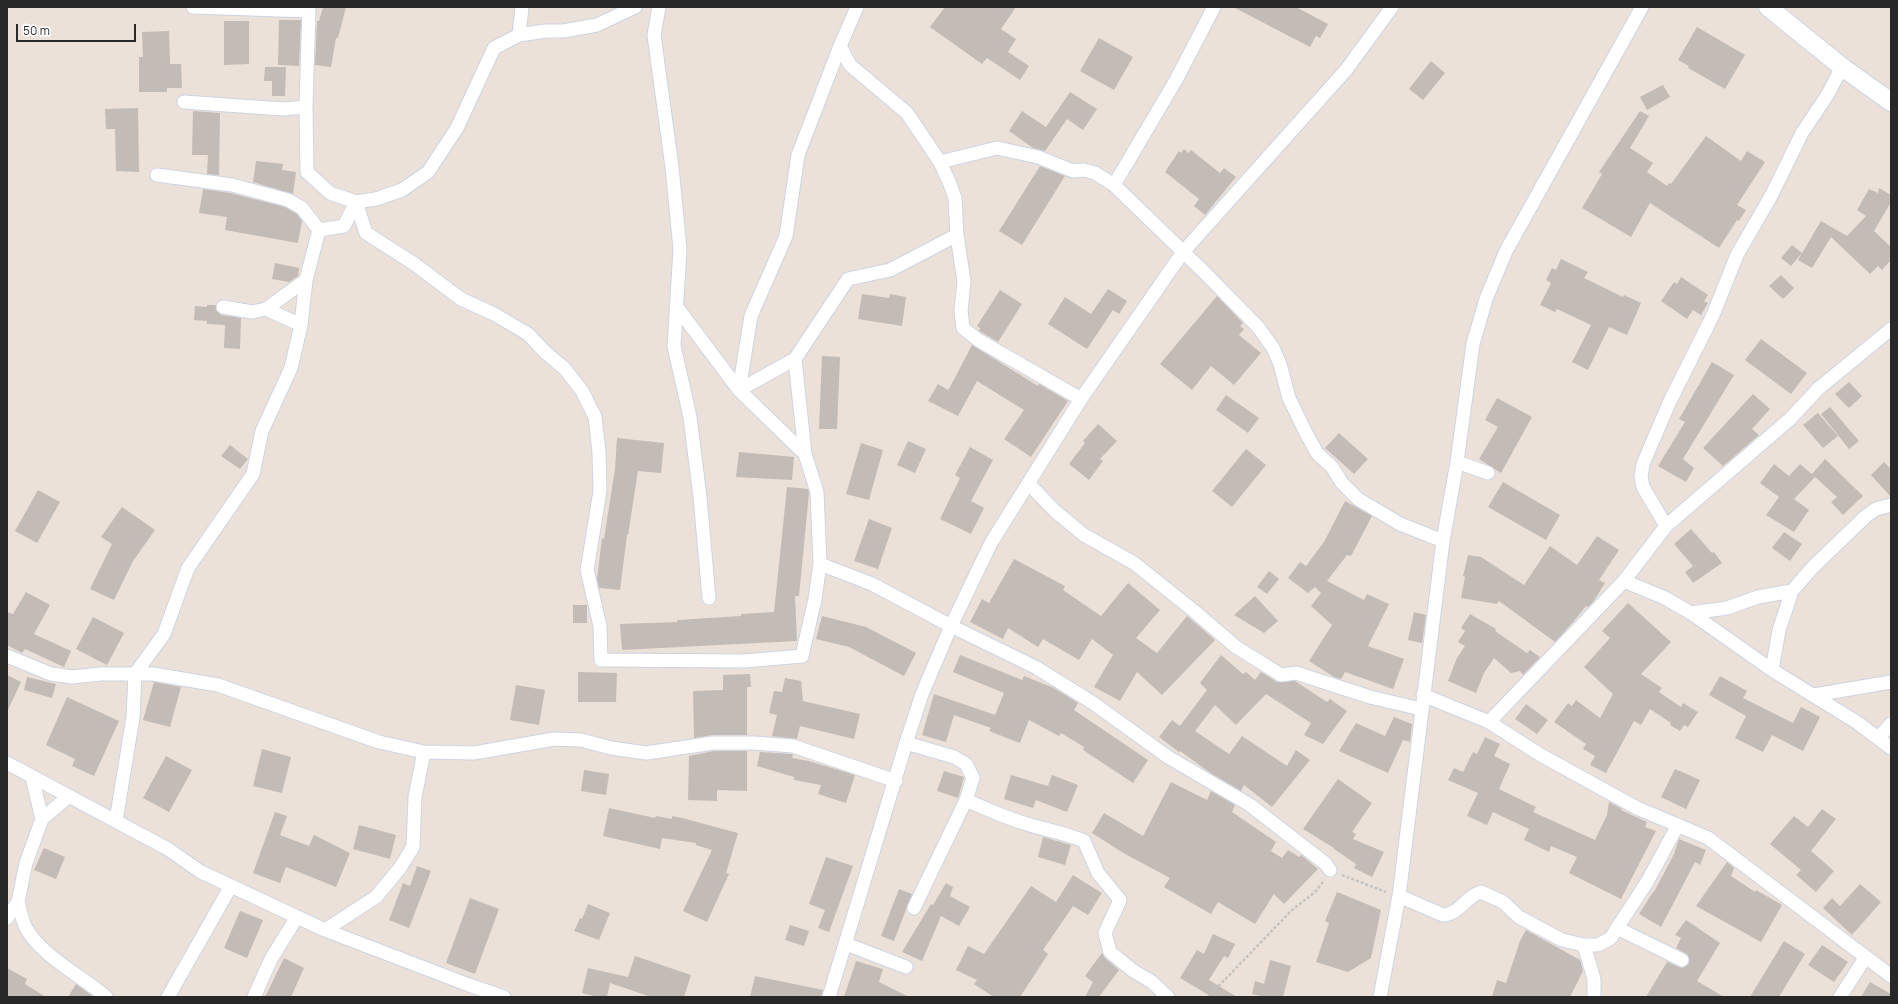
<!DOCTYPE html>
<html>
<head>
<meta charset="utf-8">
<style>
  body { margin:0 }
  #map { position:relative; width:1898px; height:1004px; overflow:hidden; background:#ece1d8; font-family:Manrope,sans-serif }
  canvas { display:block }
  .frame { position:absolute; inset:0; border:8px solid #282828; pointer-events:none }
  .scale { position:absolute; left:16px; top:24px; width:120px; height:18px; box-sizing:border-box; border:2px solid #282828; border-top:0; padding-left:5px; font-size:12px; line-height:14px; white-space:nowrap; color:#282828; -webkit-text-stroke:3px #fff; paint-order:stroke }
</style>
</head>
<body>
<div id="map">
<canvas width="1898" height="1004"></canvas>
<div class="frame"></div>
<div class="scale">50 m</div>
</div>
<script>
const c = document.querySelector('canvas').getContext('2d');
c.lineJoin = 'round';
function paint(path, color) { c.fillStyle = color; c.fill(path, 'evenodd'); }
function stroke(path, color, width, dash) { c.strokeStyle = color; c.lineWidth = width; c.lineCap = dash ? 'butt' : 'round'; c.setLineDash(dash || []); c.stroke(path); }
const building = new Path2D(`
  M323,7h23l-8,31h-2l-5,29 -16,-2 2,-44h2z
  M945,7h71l-15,22 15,10 -8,13 21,14 -9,14 -33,-22 -5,6 -52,-37z
  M1233,7h63l32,17 -8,14 -4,-2 -6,11z
  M279,20h22l-2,46 -21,-1z
  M224,21h25v43l-25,1z
  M1697,27l48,28 -20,34 -37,-21 1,-2 -11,-6z
  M169,31l1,33h11l1,24h-15v4h-28v-35h4l-1,-25z
  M1099,38l34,19 -19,33 -34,-19z
  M1431,61l14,12 -22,27 -14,-11z
  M265,67h21l-1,29h-13v-15h-8z
  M1663,85l7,12 -23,13 -7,-13z
  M1070,92l27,17 -14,21 -16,-11 -22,32 -12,-3 -24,-17 13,-20 24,16z
  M138,108l1,64 -23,-1 -1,-42h-9l-1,-20z
  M193,111l27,2 -1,62 -12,-1 1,-19h-16z
  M1640,111l9,5 -19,32 23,15 -6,9 20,14 2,-3 2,1 35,-48 35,25 6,-10 18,11 -28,43 9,5 -7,11 -2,-1 -18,28 -69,-45 -19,34 -49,-29 20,-34 -3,-2z
  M1184,149l4,4 3,-3 29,23 4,-5 12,9 -31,38 -11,-9 5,-7 -34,-27 14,-21 2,2z
  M256,161l27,3 -1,6 14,2 -3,22 -40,-12z
  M1040,166l25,10 -43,69 -23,-14z
  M1879,188l12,7v7l-17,29 17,16v13l-9,10 -4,-4 -8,8 -39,-37 -19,31 -14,-8 23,-39 26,15 19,-20 -9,-6 12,-21 9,4z
  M203,189l27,4 55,14 12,7 5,7 -4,22 -73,-13 2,-13 -28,-4z
  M1792,245l10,8 -11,13 -10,-8z
  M1561,259l27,13 -4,6 39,19 1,-2 17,8 -14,32 -18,-8 -21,43 -16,-8 19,-37 -34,-16 -2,3 -15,-7 11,-22 -5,-3 6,-12 4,2z
  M275,263l24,5 -1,8 -9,6 -17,-3z
  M1781,275l13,13 -11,11 -14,-13z
  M1681,277l27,18 -4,6 4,2 -7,12 -8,-5 -6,9 -26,-18 13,-19 3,2z
  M1108,289l19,12 -8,13 -6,-4 -26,39 -39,-25 17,-27 26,17z
  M1000,290l22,14 -24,38 -15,-9 -4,-2 1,-3 -3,-2z
  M862,294l27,4 1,-4 16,3 -4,29 -44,-7z
  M1217,296l26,27 -3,3 4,3 -5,6 22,18 -27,32 -23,-19 -19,24 -32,-26z
  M207,305h9v5l5,5 20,3 -1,31 -16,-1 1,-23 -18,-1v-3l-13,-1 1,-14 12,1z
  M1761,339l46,34 -16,21 -46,-34z
  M972,345l66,41 1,-2 29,17 -37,56 -27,-18 20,-29 -47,-29 -19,35 -30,-15 10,-17 10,6 1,-1z
  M822,356l18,1 -3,72h-18z
  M1712,362l22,13 -51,84 11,9 -8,14 -28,-16 27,-44 -6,-3z
  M1849,382l13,14 -13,12 -14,-14z
  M1753,394l17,15 -18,20 7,6 -36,31 -20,-18z
  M1226,395l33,23 -11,15 -32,-23z
  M1497,398l35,19 -31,56 -22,-14 19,-32 -13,-7z
  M1830,407l29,34 -10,8 -28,-35z
  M1818,413l20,23 -15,12 -20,-23z
  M1098,424l19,17 -17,18 3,2 -14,19 -20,-16 16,-21 -2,-2z
  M1339,433l29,26 -14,15 -29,-26z
  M617,438l47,5 -3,30 -23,-2 -10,64h-1l-7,55 -21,-2 -2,-9 5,-41 2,1 11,-70z
  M908,441l18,8 -11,24 -18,-8z
  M861,443l22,7 -14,50 -23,-6z
  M230,445l18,14 -8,10 -19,-13z
  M970,447l23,13 -22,41 13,7 -13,26 -31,-15 20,-41 -5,-3z
  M1246,449l20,16 -34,42 -20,-16z
  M739,452l55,5 -2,23 -56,-3z
  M1825,459l38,37 -20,19 -12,-13 6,-5 -22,-20 -21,22 15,11 -15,22 -28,-17 13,-18 -19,-14 14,-19 15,12 11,-12 14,12 -2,-2z
  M1884,462l7,7v28l-20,-22z
  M1503,482l57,33 -14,25 -58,-33z
  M787,487l21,2 1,4 -10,103h-4l2,45 -175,9 -2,-26 57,-2v-2l64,-4v-2l33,-2z
  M38,490l22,12 -23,41 -22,-12z
  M1345,501l27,15 -21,40 -4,-1 -20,26 37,19 3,-6 22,10 -21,42 36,13 -11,30 -48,-17 -4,7 -7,-2 -25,-16 23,-36 -21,-19 10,-13 -6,-6 -7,6 -20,-15 12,-16 6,4 18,-24z
  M122,507l33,23 -22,31 -19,39 -24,-11 22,-45 -11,-7z
  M869,519l23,9 -14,41 -24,-8z
  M1691,529l21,24 2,-1 8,11 -29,20 -8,-11 8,-6 -19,-22z
  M1784,532l18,12 -12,17 -18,-13z
  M1597,536l22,14 -20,30 6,3 -12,19 -5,5 -2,-1 -12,15 -19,21 -56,-41 -2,3 -36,-6 4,-21 -2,-1 5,-21 13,2 43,28 26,-39 27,19z
  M1014,559l51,27 -2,4 38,26 27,-33 32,27 -24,28 21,15 30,-37 28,24 -53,55 -25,-23 -17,29 -26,-14 19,-32 -21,-16 -13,21 -36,-21 -5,8 -30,-19 -5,11 -33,-17 12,-23 7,4z
  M1269,571l10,8 -12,15 -10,-7z
  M26,592l24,13 -16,29 37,17 -7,16 -39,-18 -3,4 -15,-8v-33l6,2z
  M1255,596l23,25 -14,12 -30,-18z
  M1628,603l43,39 -30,32 21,14 -3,4 22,15 2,-4 15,9 -10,15 -4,-2 -4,6 -10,-6 1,-2 -21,-14 -9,16 -7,-4 -28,52 -16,-8 5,-9 -12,-7 3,-5 -32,-22 14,-19 4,3 4,-6 24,18 13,-24 -29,-27 26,-29 -8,-7z
  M573,605h14v18h-14z
  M1414,612l12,3 -4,28 -14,-3z
  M1470,614l26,15 -1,2 32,22 3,-3 10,7 -17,18 -3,-4 -9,2 -17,-15 -10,15 -8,20 -28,-12 9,-23 8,-12 -7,-4 7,-11 -4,-3z
  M822,616l44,11 50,26 -12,23 -55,-29 -33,-8z
  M93,617l31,16 -17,32 -31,-16z
  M960,655l62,25 2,-4 30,12 24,15 -4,7 74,50 -15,23 -50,-33 1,-3 -23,-14 -2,3 -30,-16 -9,23 -31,-12 2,-3 -37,-13 -8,27 -24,-7 12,-41 61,21 9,-22 -51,-21z
  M1221,655l22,19 3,-2 9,8 6,-8 16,10 18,-1 32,21 3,-3 17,12 -24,33 -19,-9 7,-12 -45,-29 -30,31 -21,-20 -20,26 34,23 13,-18 45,30 9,-16 14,10 -38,47 -28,-22 -3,6 -29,-17 -32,-23 -1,1 -20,-15 13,-17 8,6 27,-36 -7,-7z
  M578,672l39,1 -1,29h-38z
  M750,674l1,13h-4v48h-34l-19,3 -1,-47 30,-1v-15z
  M7,675l14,7 -14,30z
  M1720,676l27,15 -4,7 50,25 8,-16 19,10 -17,34 -31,-16 -9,17 -28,-14 11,-22 -37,-21z
  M27,677l29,7 -4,14 -28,-8z
  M785,678l16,3 2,20 57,13 -6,25 -54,-13 -3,13 -25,-3 5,-21 -8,-2 5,-22 8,1z
  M154,682l27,5 -11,40 -27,-7z
  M516,685l29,5 -6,35 -29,-5z
  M67,697l52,24 -25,55 -22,-10 3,-7 -29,-14z
  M1526,704l22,16 -11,14 -22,-15z
  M1394,717l18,7 -2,18 -7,-2 -15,33 -49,-22 17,-28 29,13z
  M1485,737l15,7 -6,12 16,8 -11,25 37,18 -3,5 62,28 12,-25 2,-13 13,7 -1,1 26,12 -2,5 11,4 -35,68 -52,-26 8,-16 -26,-11 -2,6 -25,-12 5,-11 -36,-17 -6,13 -20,-9 11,-23 -30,-13 6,-12 9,4 10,-20 4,2z
  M262,749l29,8 -9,36 -29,-7z
  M714,751h33v40l-30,-1v11l-29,-1 1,-44z
  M760,752l31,2h2l-1,4 17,3 46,14 -9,28 -28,-9 3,-9 -27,-5v-3l-37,-11z
  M166,756l26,14 -23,42 -26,-14z
  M1675,769l25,11 -14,29 -25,-12z
  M584,770l25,4 -3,21 -25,-4z
  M944,771l20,6 -6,21 -21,-7z
  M1011,775l37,11 4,-11 26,10 -11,27 -31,-12 -3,8 -29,-9z
  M1338,779l34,24 -20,29 4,2 -3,5 31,13 -12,25 -18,-9 2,-4 -22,-15v-1l-31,-19z
  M1171,782l36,18 4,-9 24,14 -3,7 44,30 -5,9 11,7 6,-8 11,7 2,-2 17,14 -34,35 -10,-10 -19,30 -37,-22 -7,12 -47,-27 6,-9 -45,-24 -33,-21 12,-20 39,23z
  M609,808l46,10 1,-2 16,3v-3l10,2 56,15 -12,40 3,1 -22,48 -24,-11 29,-61 -16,-5v-2l-34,-5 -2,11 -57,-13z
  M1822,809l14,10 -25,32 23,20 -18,21 -20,-17 5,-5 -31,-26 24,-28 14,11z
  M275,812l12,4 -7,19 29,11 5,-11 36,18 -14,34 -50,-20 -6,16 -27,-10z
  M359,825l37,10 -6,24 -37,-10z
  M1043,837l28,8 -6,20 -27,-8z
  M1679,839l27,11 -6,15 -5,-3 -34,65 -22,-13 14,-22h1l20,-38z
  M44,848l21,9 -9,22 -22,-9z
  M826,857l27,9 -24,66 -11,-4 7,-18 -16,-6z
  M1727,862l7,6 -3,8 24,16 1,-2 26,15 -21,37 -65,-36z
  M417,866l14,5 -22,57 -20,-8 14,-37 7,3z
  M1073,875l29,18 -14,22 -15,-9 -30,44 5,4 -28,43h-26l-20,-13 3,-4 -21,-10 12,-24 16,8 47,-68 25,16z
  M946,883l7,4 -3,9 20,11 -11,19 -18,-10 -19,45 -20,-9 29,-48 2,1z
  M1860,884l21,18 -29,33 -29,-27 9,-10 8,8z
  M899,889l13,5 -18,47 -13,-5z
  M1337,892l44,18 -10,48 -23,14 -32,-10 13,-39 -4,-2z
  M470,898l29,11 -24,65 -29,-11z
  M588,904l22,9 -11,27 -25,-9 6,-13 2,1z
  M240,911l23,9 -16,38 -23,-10z
  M1686,920l34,23 -23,38 27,16h-78l21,-35 15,6 7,-4 -1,-9 -12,-7 5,-10 -6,-3z
  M790,925l19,6 -5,15 -19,-6z
  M1526,930l54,30 3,11 -13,26h-78l5,-17 9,3 14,-42z
  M1213,934l22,10 -7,14 -4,-2 -15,24 28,17h-25l-32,-19 17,-28 7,4z
  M1784,941l21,13 -26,43h-29z
  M1822,945l26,17 -14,20 -26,-17z
  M1102,953l3,5 14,12 -20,27h-14l8,-15 -8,-6z
  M635,956l56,19 -7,22h-33l-41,-14 -3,14h-9l-16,-4 6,-25 40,9z
  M284,958l20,10 -13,29h-26z
  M1270,960l21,6 -8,31h-17l-14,-3 3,-13 9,3z
  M856,961l27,8 -4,13 30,15h-65z
  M7,968l20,11 -2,5 21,13h-39z
  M755,976l68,14 -2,7h-71z
  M1870,982l21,12v3h-30z
  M76,984l15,11 2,2h-25z`);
const path = new Path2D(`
  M1342,875l44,17
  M1208,997l84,-87 23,-18 8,-10`);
const street = new Path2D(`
  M193,7l116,4
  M309,7l-3,100 1,65 23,21 26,9 10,31 47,30 48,36 33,15 34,20 17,18 20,17 17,22 13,26 4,35 1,39 -13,79 13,56 1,34 143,1 58,-5 13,-57 5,-35 -3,-72 -12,-38 -66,-64 -63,-84
  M659,7l-5,28 18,132 8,82 -6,97 16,71 10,80 9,101
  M857,7l-17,39 10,19 57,48 33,49 10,22 5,14 2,37 7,47 -3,29 2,17 15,12 103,59
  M1214,7l-38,73 -62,105 90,87 54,55 15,21 7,16 9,34 16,33 12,22 15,14 10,16 16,16 42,25 43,17
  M519,35l3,-28
  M184,102l99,7 23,-2
  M940,162l57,-14 41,9 35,14 11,-1 11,3 19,12
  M157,175l75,10 56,15 14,8 17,22 25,-4 12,-24 20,-3 26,-9 26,-18 29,-44 37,-80 25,-13 26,-4h18l34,-6 38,-18
  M223,307l29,5 14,-3 40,-29
  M266,309l35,16
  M795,359l-56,31 12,-74 35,-80 12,-81 42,-109
  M805,454l-10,-95 53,-80 42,-9 67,-35
  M1457,462l31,11
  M1029,484l26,27 29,24 50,28 60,48 42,36 45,28 15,-2 74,24 51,12
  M1666,526l-23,-39 -2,-10 2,-13 27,-63 43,-86 24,-60 34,-59 31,-63 26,-39 14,-27
  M820,564l52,20 79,42 86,42 56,35 75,54 82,48 76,59 4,6
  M1624,581l41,17 26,15 81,57 86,53 33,25
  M1691,613l36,-5 31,-11 34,-6
  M7,656l44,18 21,3 29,-3h52l65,11 161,57 45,10 50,1 80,-14 27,1 30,8 35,5 67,-10h41l39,3 103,35
  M1772,670l7,-40 13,-39 20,-23 54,-52 10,-7 15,-4
  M1423,695l66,27 50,32 98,54 71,30 183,138
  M1814,695l77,-13
  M1489,722l135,-141 42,-55 124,-107 29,-31 72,-59
  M1878,738l13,-14
  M906,743l48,14 12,7 7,14 -7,22 -52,108
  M7,763l161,86 33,23 30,14 94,44 144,55 35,12
  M32,777l10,42
  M966,800c20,9 40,18 61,24 19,6 38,9 57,17l14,32 22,27 -15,33 5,19 22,18 20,12 16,15
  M116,821l17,-104 2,-43 29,-40 24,-66 65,-94 9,-43 29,-63 10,-43 5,-45 13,-50
  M1399,896l44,19c17,-1 23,-19 38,-23l22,10 16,15 43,23 22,5h14l13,-7 6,-10 30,-46 31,-57
  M18,902c2,7 4,17 7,24 14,29 57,50 81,71
  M7,918l11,-16 8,-39 16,-44 27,-23
  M1617,928l65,32
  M325,930l51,-33 24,-29 13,-21 2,-50 9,-45
  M846,944l60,23
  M1584,945l10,34v18
  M168,997l63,-111
  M254,997l17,-38 26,-42
  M829,997l77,-254 16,-49 29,-68 40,-83 90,-144 102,-147 163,-182 46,-63
  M1380,997l19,-101 44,-355 14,-79 16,-118 13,-45 20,-48 136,-244
  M1840,997l25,-39`);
const secondary = new Path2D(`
  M1768,7l74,60 49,35`);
paint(building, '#c3bbb5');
stroke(street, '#cdd4e3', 15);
stroke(secondary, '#cdd4e3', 20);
stroke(path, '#c3c3c3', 2.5, [3, 2]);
stroke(street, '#fff', 13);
stroke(secondary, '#fff', 18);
</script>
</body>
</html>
